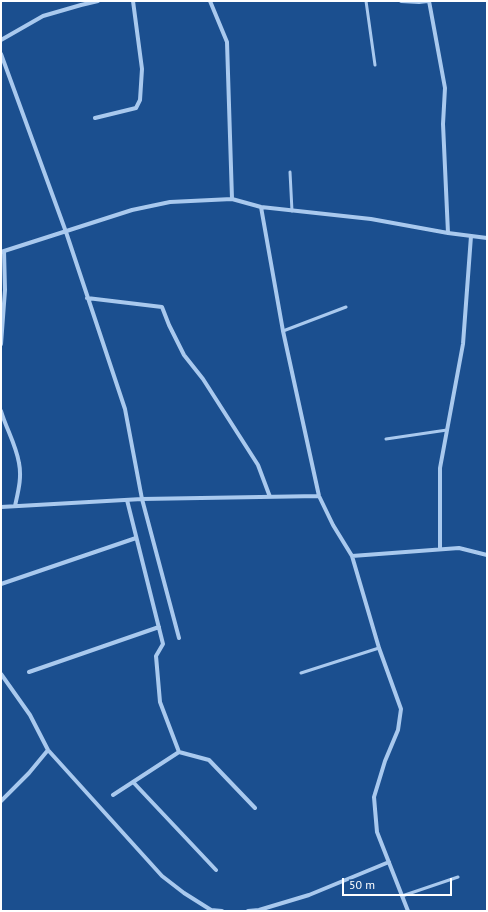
<!DOCTYPE html>
<html>
<head>
<meta charset="utf-8">
<style>
  body { margin:0 }
  #map { position:relative; width:488px; height:912px; overflow:hidden; background:#1b4f8f; font-family:"PT Sans",sans-serif }
  canvas { display:block }
  .frame { position:absolute; inset:0; border:2px solid #fff; pointer-events:none }
  .scale { position:absolute; left:342px; top:878px; width:110px; height:18px; box-sizing:border-box; border:2px solid #fff; border-top:0; padding-left:5px; font-size:12px; line-height:14px; white-space:nowrap; color:#fff; -webkit-text-stroke:3px #1b4f8f; paint-order:stroke }
</style>
</head>
<body>
<div id="map">
<canvas width="488" height="912"></canvas>
<div class="frame"></div>
<div class="scale">50 m</div>
</div>
<script>
const c = document.querySelector('canvas').getContext('2d');
c.lineJoin = 'round';
function stroke(path, color, width, dash) { c.strokeStyle = color; c.lineWidth = width; c.lineCap = dash ? 'butt' : 'round'; c.setLineDash(dash || []); c.stroke(path); }
const lane = new Path2D(`
  M366,1l9,64
  M290,172l2,39
  M283,331l63,-24
  M386,439l61,-9
  M301,673l78,-25
  M402,896l56,-19`);
const street = new Path2D(`
  M210,1l17,41 5,157
  M401,1l18,1 9,-1
  M429,1l16,87 -2,36 5,109
  M1,40l42,-24 38,-11 17,-4
  M1,54l65,178 59,177 17,90 37,139
  M95,118l41,-10 4,-8 2,-31 -9,-68
  M261,207l22,124 36,165 14,29 19,31 27,92 22,61 -3,21 -13,31 -11,36 1,12 2,23 31,79
  M1,252l131,-42 38,-8 62,-3 29,8 110,12 77,14 39,5
  M87,298l75,9 7,18 15,30 19,24 55,86 12,32
  M1,344l4,-54 -1,-39
  M1,411c5,17 15,34 18,52 3,15 -1,29 -4,43
  M127,500l36,144 -7,12 4,46 19,50 30,8 46,48
  M1,507l141,-8 177,-3
  M440,549v-81l23,-124 8,-108
  M352,556l107,-8 28,7
  M1,584l135,-46
  M29,672l130,-45
  M1,674l29,41 18,35 114,126 22,17 27,17 11,1
  M133,782l83,88
  M113,795l66,-43
  M1,801l28,-28 19,-23
  M248,911l11,-1 50,-15 80,-33`);
stroke(lane, '#a9c9ee', 3);
stroke(street, '#a9c9ee', 4);
</script>
</body>
</html>
